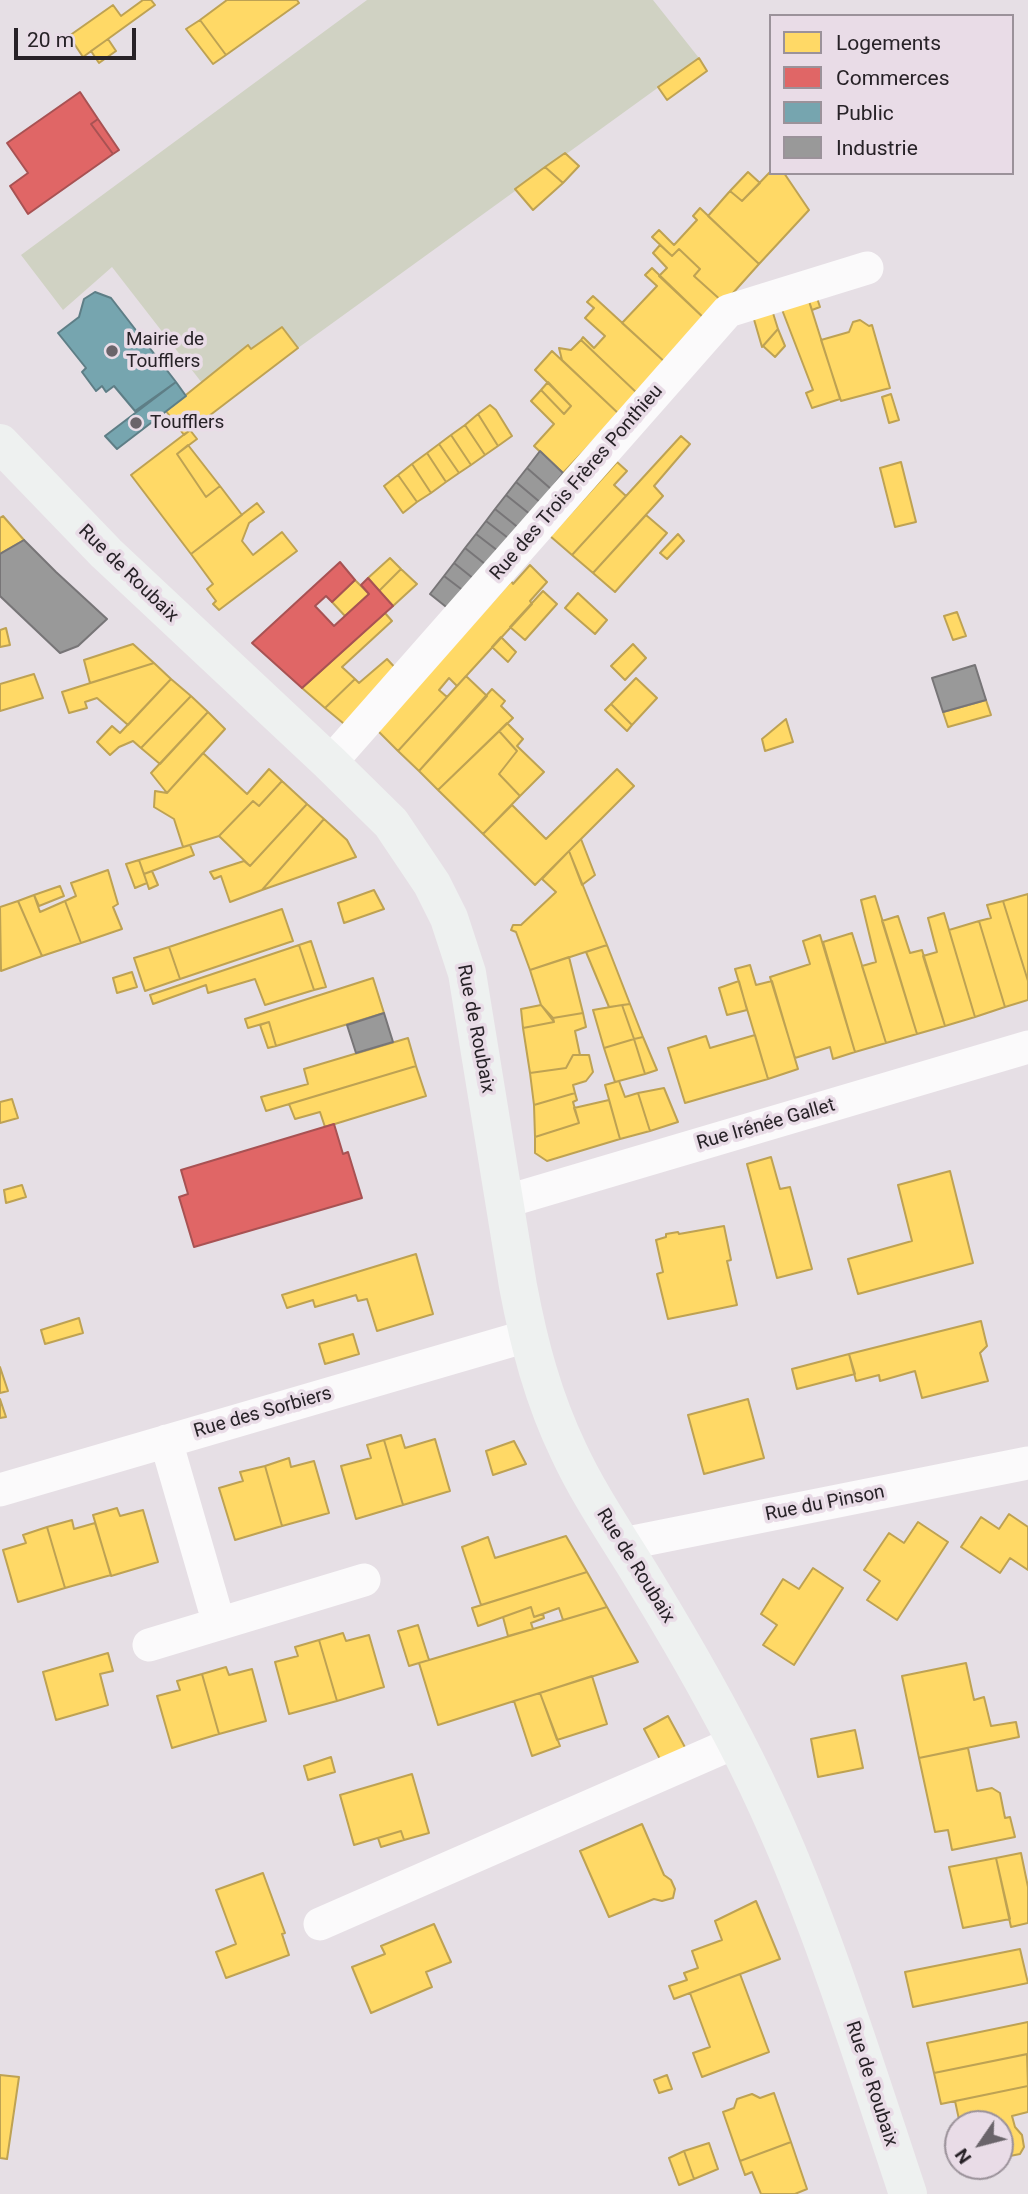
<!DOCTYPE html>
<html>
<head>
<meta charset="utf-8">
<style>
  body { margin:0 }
  #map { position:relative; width:1028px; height:2194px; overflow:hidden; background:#e6dfe5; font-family:Roboto,sans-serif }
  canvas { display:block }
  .legend { position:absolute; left:769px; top:14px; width:245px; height:161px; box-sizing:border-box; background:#e9dce7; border:2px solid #9b929a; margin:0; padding:9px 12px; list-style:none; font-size:21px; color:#272227 }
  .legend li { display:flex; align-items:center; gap:14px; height:35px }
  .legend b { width:35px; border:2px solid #9b929a }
  .north { position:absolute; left:944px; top:2110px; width:70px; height:70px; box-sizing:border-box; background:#e9dce7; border:2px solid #9b929a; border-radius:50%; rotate:235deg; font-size:19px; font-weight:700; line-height:28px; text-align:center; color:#272227 }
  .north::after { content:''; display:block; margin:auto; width:24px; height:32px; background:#6a646a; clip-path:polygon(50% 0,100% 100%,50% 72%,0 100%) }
  .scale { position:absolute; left:14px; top:28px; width:122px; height:32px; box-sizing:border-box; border:4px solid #272227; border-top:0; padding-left:9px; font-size:21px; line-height:24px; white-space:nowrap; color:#272227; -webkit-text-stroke:5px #e9dce7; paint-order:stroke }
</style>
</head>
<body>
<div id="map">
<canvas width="1028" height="2194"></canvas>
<ul class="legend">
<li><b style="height:19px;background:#ffd966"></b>Logements</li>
<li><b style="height:19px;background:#e06666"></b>Commerces</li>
<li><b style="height:19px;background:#76a5af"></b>Public</li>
<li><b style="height:19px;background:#999"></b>Industrie</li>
</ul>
<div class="north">N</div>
<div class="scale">20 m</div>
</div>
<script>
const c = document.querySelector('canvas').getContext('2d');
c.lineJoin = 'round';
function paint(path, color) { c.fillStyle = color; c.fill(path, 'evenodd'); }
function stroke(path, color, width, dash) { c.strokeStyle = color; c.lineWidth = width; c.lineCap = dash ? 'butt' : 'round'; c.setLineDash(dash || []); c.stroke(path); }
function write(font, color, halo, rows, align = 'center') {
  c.font = font + ' Roboto,sans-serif'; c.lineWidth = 7; c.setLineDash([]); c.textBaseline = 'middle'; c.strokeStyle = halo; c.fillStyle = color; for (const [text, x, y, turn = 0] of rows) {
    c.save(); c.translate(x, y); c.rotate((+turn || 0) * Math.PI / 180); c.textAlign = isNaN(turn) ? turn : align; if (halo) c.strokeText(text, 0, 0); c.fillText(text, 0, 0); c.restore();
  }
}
const green = new Path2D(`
  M367,0h286l46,58 -401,290 -17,-21 -30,22 -3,-3 -46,37 -90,-116 -49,43 -42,-55z`);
const homes = new Path2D(`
  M143,0h8l4,5 -72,52 -14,-21 44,-31 8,11z
  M227,0h70l2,3 -73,52 -26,-35z
  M200,20l26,35 -13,9 -27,-35z
  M108,39l8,12 -17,12 -8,-12z
  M699,58l8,13 -40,29 -9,-13z
  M565,153l14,13 -16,17 -18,-16z
  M545,167l18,16 -30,27 -18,-21z
  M771,171v2h13l25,37 -50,54 -51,-48 22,-25 12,10z
  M748,172l12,11 -18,18 -12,-10z
  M700,208l59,56 -35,39 -30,-27 6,-7 -21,-20 -7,7 -20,-19 7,-7 15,15 23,-25 -4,-4z
  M660,245l12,11 7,-7 21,20 -6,7 30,27 -17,18 -48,-45 8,-8 -14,-15z
  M652,268l55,53 -40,43 -45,-41 35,-37 -12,-11z
  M816,295l4,12 -8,3 -4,-12z
  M593,296l74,68 -29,30 -57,-54 2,-3 11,11 11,-12 -20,-18 9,-10 -7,-6z
  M808,298l32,101 -28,9 -6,-15 7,-3 -32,-83z
  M772,310l6,19 -16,18 -9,-31z
  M860,320l9,6 3,-1 18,63 -49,13 -20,-61 28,-8 4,-10z
  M282,327l16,21 -114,87 -18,-24 82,-66 3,4z
  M778,329l7,17 -10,11 -12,-11z
  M581,340l57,54 -19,20 -57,-54 -3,-12 12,2z
  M552,351l67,63 -56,59 -29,-27 20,-22 -23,-23 10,-11 23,24 7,-8 -36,-36z
  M548,382l23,24 -7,8 -23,-24z
  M891,394l8,26 -10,3 -7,-26z
  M490,405l6,5 16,26 -14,10 -20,-32z
  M478,414l20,32 -13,9 -20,-30z
  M465,425l20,30 -14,10 -20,-30z
  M190,430l7,9 -20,15 29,43 14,-11 22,29 -51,39 -60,-79z
  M451,435l20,30 -12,8 -20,-29z
  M681,436l9,8 -36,42 9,10 -70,77 -21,-18z
  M439,444l20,29 -13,9 -19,-29z
  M188,445l32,41 -14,11 -29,-43z
  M427,453l19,29 -15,11 -19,-29z
  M617,462l10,9 -13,14 12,11 -54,59 -22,-19z
  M901,462l15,60 -21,5 -15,-59z
  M412,464l19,29 -14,9 -19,-27z
  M398,475l19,27 -14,11 -19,-27z
  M257,503l7,9 -15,11 -7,18 11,14 29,-23 15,19 -78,59 -6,-6 3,-3 -9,-12 6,-5 -22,-30z
  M646,515l21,18 -52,59 -22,-19z
  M3,516l21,24 -24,14v-36z
  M678,534l6,7 -17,18 -7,-6z
  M390,558l11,11 -22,22 -11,-13z
  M530,565l17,17 -17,19 2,3 -75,82 -8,-8 -10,12 8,7 -49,54 -21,-21 134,-149 2,3z
  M401,569l16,15 -24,22 -14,-15z
  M355,580l14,14 -24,22 -13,-14z
  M543,591l14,13 -32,36 -15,-13z
  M578,593l29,27 -12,14 -30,-26z
  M957,612l9,24 -13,4 -9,-24z
  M385,613l7,8 -50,46 13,12 -30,29 -23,-20z
  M6,628l4,17 -10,2v-17z
  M501,637l15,15 -8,10 -16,-15z
  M133,644l21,19 -64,20 -6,-23z
  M633,644l13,14 -21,22 -14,-14z
  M387,659l13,14 -51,55 -24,-20 30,-29 4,4z
  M154,663l17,16 -43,46 -31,-27 -12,4 2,6 -18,5 -7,-21z
  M34,674l9,24 -43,13v-27z
  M466,676l21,20 -68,75 -21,-20z
  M636,678l21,20 -25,27 -21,-21z
  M171,679l20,17 -50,52 -8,-7 -14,6 -9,8 -13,-13 15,-16 8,7z
  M492,689l13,12 -4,5 12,12 -75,72 -19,-19z
  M191,696l17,16 -48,52 -19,-16z
  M986,700l5,15 -43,12 -5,-15z
  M611,704l21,21 -5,6 -22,-21z
  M208,712l17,17 -58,64 -16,-20z
  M786,719l7,23 -28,9 -3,-12z
  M507,723l16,16 -6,7 27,26 -24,24 -21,-22 18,-23 -18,-20z
  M499,731l18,20 -18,23 21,22 -37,38 -45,-44z
  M203,753l44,41 22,-25 13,12 -23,25 -6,-5 -34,35 -36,11 -9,-28 -20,-12 1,-16 12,2z
  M617,769l17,17 -99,99 -52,-51 29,-29 34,34z
  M282,781l25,23 -57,62 -31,-30 34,-35 6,5z
  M307,804l17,15 -62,71 -32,12 -9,-26 -7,3 -4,-7 34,-11 6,5z
  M324,819l23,21 9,17 -94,33z
  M581,839l14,36 -13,10 -13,-34z
  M190,845l4,10 -50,19 -5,-14z
  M569,851l38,94 -77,25 -14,-38 -5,-2 2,-5h8l35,-33 -14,-13z
  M139,860l8,23 -12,5 -9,-24z
  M108,870l10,34 -5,3 9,22 -41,14 -16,-42 11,-5 -5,-13z
  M152,871l6,14 -9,4 -5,-15z
  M60,886l4,10 -25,10 -5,-11z
  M374,890l10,19 -40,14 -6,-20z
  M1028,894v87l-25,-80z
  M34,895l6,17 25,-11 16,42 -39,13 -24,-55z
  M875,896l42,138 -31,9 -24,-77 14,-4 -15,-62z
  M18,901l24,55 -41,15 -1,-64z
  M1003,901l25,80v19l-23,7 -26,-86 12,-3 -4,-13z
  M282,909l11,32 -113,38 -11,-32z
  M944,913l31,104 -30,9 -22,-70 14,-4 -9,-34z
  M898,916l12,37 12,-3 23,76 -28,8 -35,-113z
  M979,921l26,86 -30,10 -26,-87z
  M852,933l34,110 -31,9 -32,-110z
  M820,935l35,117 -22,7 -3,-12 -35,11 -25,-81 40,-13 -7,-23z
  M311,941l15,46 -12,3 -15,-45z
  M299,945l15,45 -49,15 -10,-26 -47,14 -2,-8 -53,19 -3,-9z
  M607,945l23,59 -21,3 -23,-55z
  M169,947l11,32 -35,12 -11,-33z
  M569,957l14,56 -30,5 -12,-13 -11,-35z
  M750,965l6,20 16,-4 26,88 -30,10 -33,-110z
  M132,972l5,15 -20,6 -4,-15z
  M373,978l11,35 -108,33 -7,-24 -21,6 -3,-9z
  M739,981l8,29 -20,5 -8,-27z
  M630,1004l13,33 -9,2 -12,-34z
  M541,1005l13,17 -31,6 -2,-19z
  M622,1005l12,34 -30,9 -11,-38z
  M583,1013l3,14 -11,4 5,24h-7l-7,13 -36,5 -7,-45 31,-6 -1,-4z
  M269,1022l7,24 -8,2 -8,-23z
  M755,1035l13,44 -83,24 -17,-55 38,-12 4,12z
  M643,1037l14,33 -12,4 -11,-35z
  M408,1038l8,28 -150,45 -5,-14 47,-13 -4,-15z
  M634,1039l11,35 -30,8 -11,-34z
  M573,1055h16l4,17 -7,9 -13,4 2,8 -41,12 -4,-32 36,-5z
  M416,1066l10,30 -101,31 -5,-15 -25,7 -6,-15z
  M619,1081l6,16 13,-4 12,38 -30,8 -15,-54z
  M664,1088l14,34 -28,9 -12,-38z
  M575,1093l2,7 -4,2 6,21 -44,14 -1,-32z
  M12,1099l6,19 -18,5v-21z
  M609,1100l11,39 -73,22 -12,-8v-16l44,-14 -5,-15z
  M771,1157l9,32 10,-2 22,82 -35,9 -30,-114z
  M950,1171l23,92 -115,31 -10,-35 64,-18 -14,-56z
  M22,1185l4,12 -20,6 -2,-13z
  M724,1226l7,34 -4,1 10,44 -69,14 -11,-45 6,-2 -7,-32 10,-3v-3l12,-2 1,2z
  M416,1254l17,60 -56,17 -10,-32 -9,2 -2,-6 -41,12 -2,-7 -26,8 -5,-13z
  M79,1318l4,15 -38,11 -4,-14z
  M981,1321l6,25 -7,7 8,28 -66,17 -7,-27 -35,10 -1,-6 -23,6 -7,-27z
  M353,1334l6,20 -34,10 -6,-20z
  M849,1354l6,20 -58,15 -5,-20z
  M0,1367l8,24 -8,2z
  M0,1399l6,18 -6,1z
  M748,1399l16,59 -60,16 -16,-59z
  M401,1435l4,13 30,-9 15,52 -47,14 -19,-65z
  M384,1440l19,65 -47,14 -15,-53 30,-8 -4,-13z
  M514,1441l12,23 -33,11 -7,-24z
  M289,1458l2,9 23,-6 15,52 -47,13 -17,-60z
  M265,1466l17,60 -47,14 -16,-52 24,-7 -3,-9z
  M117,1508l3,8 23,-6 15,52 -47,14 -18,-61z
  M1009,1514l19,13v43l-18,-12 -10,15 -39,-26 20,-30 18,12z
  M72,1520l2,9 21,-6 16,52 -46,13 -18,-61z
  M918,1522l30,20 -51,78 -30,-20 13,-19 -16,-11 25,-37 15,10z
  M47,1527l18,61 -47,14 -15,-52 23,-7 -3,-8z
  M566,1536l21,36 -106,33 -19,-58 26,-10 7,21z
  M813,1568l30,20 -49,77 -31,-20 14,-20 -16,-11 22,-35 16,10z
  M587,1572l20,35 -44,13 -4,-12 -25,9 -3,-10 -53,19 -6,-18z
  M531,1607l3,10 9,-3 1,4 -13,5 2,6 -25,7 -5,-19z
  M607,1607l31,55 -200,63 -19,-62z
  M418,1625l11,35 -20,6 -11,-35z
  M343,1633l3,8 23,-6 15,52 -47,14 -18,-61z
  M319,1640l18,61 -48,13 -14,-52 23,-6 -3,-9z
  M108,1653l5,18 -13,3 8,31 -52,15 -13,-48z
  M966,1663l8,37 10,-3 7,29 25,-4 3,15 -100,21 -17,-82z
  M226,1667l3,8 23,-6 14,52 -47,13 -17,-60z
  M202,1674l17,60 -47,14 -15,-52 23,-6 -3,-9z
  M592,1676l15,48 -50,16 -17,-47z
  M540,1693l20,53 -28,10 -18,-55z
  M668,1716l19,35 -26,10 -17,-32z
  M855,1730l8,38 -45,9 -7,-38z
  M968,1748l9,43 15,-3 8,5 5,25 5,-1 5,20 -63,13 -4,-20 -13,2 -16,-74z
  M331,1757l4,15 -27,8 -4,-14z
  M412,1774l17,59 -25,7 -3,-9 -47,14 -14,-50z
  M642,1824l22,51 7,5 4,9 -2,9 -11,3 -8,-2 -45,18 -29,-66z
  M401,1831l3,9 -23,7 -3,-9z
  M1021,1853l7,34v36l-17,4 -15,-69z
  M996,1858l14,61 -47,9 -14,-61z
  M263,1873l22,60 -3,1 7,21 -63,23 -10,-26 20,-8 -20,-54z
  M756,1901l24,58 -106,40 -5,-13 18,-6 -3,-7 14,-5 -6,-17 30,-11 -7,-19z
  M434,1924l17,38 -25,10 6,15 -61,26 -19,-46 33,-13 -4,-8z
  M1020,1949l8,34 -115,24 -8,-35z
  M740,1974l29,78 -67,25 -9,-24 17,-6 -20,-54z
  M1028,2022v32l-94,19 -7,-30z
  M1027,2054l1,32 -87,18 -7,-31z
  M0,2075l19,2 -12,82 -7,-1z
  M667,2075l5,14 -13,4 -5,-13z
  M1028,2086v26l-16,4 3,11 7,8 2,12 -4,7 -20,4v-34h-40l-5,-23z
  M774,2093l17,49 -51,19 -17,-49 11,-4 3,-9 15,-5 8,4z
  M791,2142l16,47 -12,5h-34l-9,-22 -7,3 -5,-14z
  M709,2143l9,26 -24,10 -10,-28z
  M684,2151l10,28 -15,6 -10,-27z`);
const shops = new Path2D(`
  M80,92l18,27 -7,5 22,30 -85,60 -18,-28 18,-13 -21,-30z
  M98,119l21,31 -6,4 -22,-30z
  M340,562l15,18 -23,22 -6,-6 -11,10 19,20 35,-32 -8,-9 7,-7 25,28 -91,82 -50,-45z
  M334,1124l9,30 5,-2 14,46 -168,49 -15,-50 9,-3 -7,-24z`);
const public = new Path2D(`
  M95,292l16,6 65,84 -41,29 -21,-25 -8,6 -4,-6 -6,5 -14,-19 4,-4 -28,-35 21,-16 5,-18z
  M176,382l10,14 -69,53 -12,-13z`);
const industry = new Path2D(`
  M540,451l23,22 -12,16 -24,-21z
  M527,468l24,21 -10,14 -25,-21z
  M516,482l25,21 -10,12 -25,-20z
  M506,495l25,20 -11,14 -25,-20z
  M495,509l25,20 -8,12 -26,-20z
  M486,521l26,20 -10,13 -26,-20z
  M476,534l26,20 -12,14 -25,-20z
  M24,540l32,32 51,47 -29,27 -18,7 -60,-57v-42z
  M465,548l25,20 -11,15 -25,-20z
  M454,563l25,20 -10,12 -25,-19z
  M444,576l25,19 -14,19 -25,-20z
  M975,665l11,35 -43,12 -11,-34z
  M384,1013l9,29 -37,11 -9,-28z`);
const minor = new Path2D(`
  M330,763l398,-452 139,-43
  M504,1202l524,-155
  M166,1441l53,183
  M0,1490l527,-154
  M623,1544l405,-81
  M149,1645l215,-65
  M320,1924l416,-182`);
const secondary = new Path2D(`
  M0,443l106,110 224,210 61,60 41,61 17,34 18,55 51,313c11,58 25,112 51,166 20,43 47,82 72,123 33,54 65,109 94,165 75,144 122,301 173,454`);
const markers = [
  [112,351,7,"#6a646a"],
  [136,423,7,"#6a646a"]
];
const poiNames = [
  ["Mairie de",126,340],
  ["Toufflers",126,362],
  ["Toufflers",150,423]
];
const streetNames = [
  ["Rue des Trois Frères Ponthieu",577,483,-49],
  ["Rue de Roubaix",128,574,44],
  ["Rue de Roubaix",475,1029,79],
  ["Rue Irénée Gallet",766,1125,-16],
  ["Rue des Sorbiers",263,1413,-16],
  ["Rue du Pinson",825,1504,-11],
  ["Rue de Roubaix",635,1566,58],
  ["Rue de Roubaix",871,2084,72]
];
paint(green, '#d0d2c3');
paint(homes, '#ffd966');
stroke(homes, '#bea253', 2);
paint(shops, '#e06666');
stroke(shops, '#a85253', 2);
paint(public, '#76a5af');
stroke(public, '#5e7e86', 2);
paint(industry, '#999');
stroke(industry, '#777577', 2);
stroke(minor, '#fbfafb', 33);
stroke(secondary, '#eef1f0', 38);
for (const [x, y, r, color] of markers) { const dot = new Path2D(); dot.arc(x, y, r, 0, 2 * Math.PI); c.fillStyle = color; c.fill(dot); stroke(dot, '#e9dce7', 2.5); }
write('19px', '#272227', '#e9dce7', poiNames, 'left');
write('19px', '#272227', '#e9dce7', streetNames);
</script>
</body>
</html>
